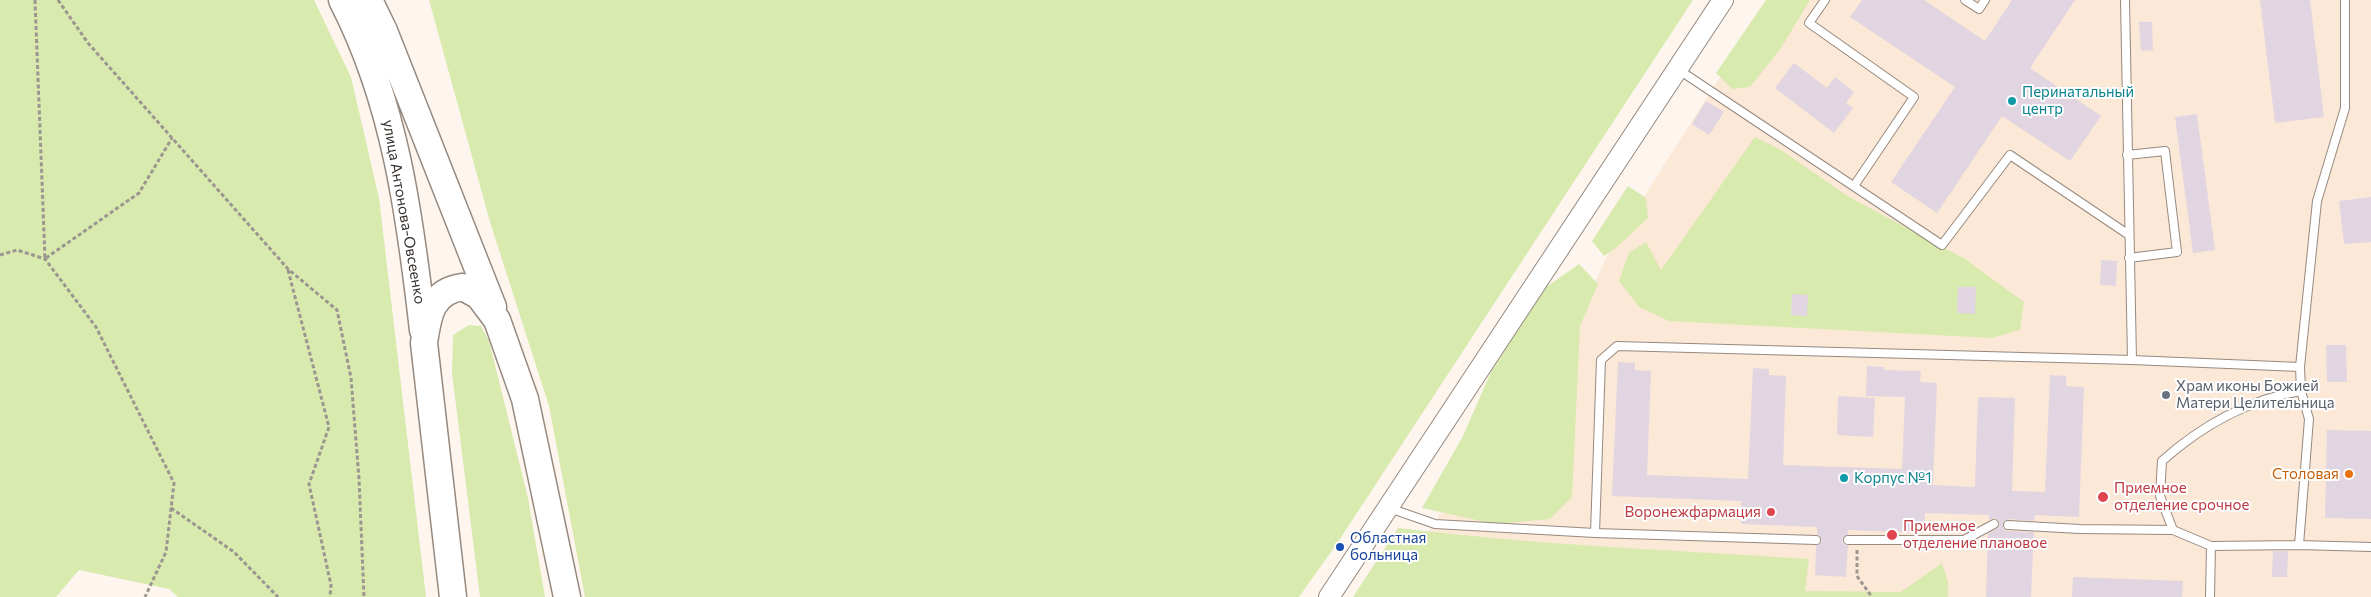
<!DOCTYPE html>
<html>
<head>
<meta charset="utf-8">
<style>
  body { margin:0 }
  canvas { display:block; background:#fdf5ee }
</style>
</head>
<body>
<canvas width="2371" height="597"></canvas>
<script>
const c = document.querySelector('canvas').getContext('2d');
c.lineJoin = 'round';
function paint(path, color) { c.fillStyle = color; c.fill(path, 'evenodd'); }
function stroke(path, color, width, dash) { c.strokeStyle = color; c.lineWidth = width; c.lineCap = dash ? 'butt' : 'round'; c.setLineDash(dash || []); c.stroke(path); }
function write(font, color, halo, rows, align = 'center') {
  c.font = font + ' Commissioner,sans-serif'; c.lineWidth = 4; c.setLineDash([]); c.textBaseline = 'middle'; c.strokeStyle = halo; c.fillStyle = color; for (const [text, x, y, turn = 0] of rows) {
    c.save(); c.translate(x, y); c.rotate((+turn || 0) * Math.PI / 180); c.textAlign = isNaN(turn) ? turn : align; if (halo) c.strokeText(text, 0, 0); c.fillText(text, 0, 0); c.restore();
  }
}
const built = new Path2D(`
  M1774,0h597v597h-987l206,-304 21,-45 104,-163z`);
const green = new Path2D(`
  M0,0h314l37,77 28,121 47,399h-248l-9,-8 -90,-19 -23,27h-56z
  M429,0h1264l-357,545 -37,52h-714l-36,-191 -59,-184z
  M1766,0h44l-29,48 -31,39 -18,2 -16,-16z
  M1755,137l26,13 68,47 116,62 59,43 -4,28 -28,8 -323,-17 -30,-14 -20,-26 10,-28 17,-11 15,28z
  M1628,186l18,12 2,20 -31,29 -13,9 -12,-15z
  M1579,264l19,20 -18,42 -8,171 -22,22 -55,5 -73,-16 41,-72 28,-64 54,-84z
  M469,325l12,1 8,15 39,157 17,99h-65l-28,-224 1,-38z
  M1398,528c137,17 274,22 411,31l-4,32 96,1 41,-29 6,19v15h-595z`);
const building = new Path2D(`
  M1862,0h62l61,41 27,-41h63l-45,68 71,48 -31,45 -68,-45 -65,97 -46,-31 64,-95 -105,-70z
  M2260,0h50l14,117 -49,6z
  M2139,22h13l1,28 -12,1z
  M1794,63l33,25 8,-11 19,15 -8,11 7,5 -19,25 -59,-45z
  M1706,101l18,11 -15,23 -17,-11z
  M2197,114l18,136 -22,3 -18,-136z
  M2371,197v45l-27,2 -5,-43z
  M2101,260l16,1 -1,25 -16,-1z
  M1958,287h18l-1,27 -18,-1z
  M1792,294l16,1 -1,21 -16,-1z
  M2326,345h20l1,37h-20z
  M1618,362l17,1v7l16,1 -4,104 101,4 5,-111 16,1v6l17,1 -3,89 119,4 3,-72 -39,-1 1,-30 17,1v3l37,1 -1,11 17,1 -4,102 42,2 3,-90 37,1 -3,93 33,1 5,-117 16,1v10l18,1 -5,130 -44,-2 -1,6 -26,-2 -5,3v5l4,4 27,1 -3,65h-45l2,-64 9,-4 3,-5 -5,-6 -6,2v-5l-64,-2 -1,20 -76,-3v4l-6,6 1,3 5,3 -2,31 -31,-2 1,-29 6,-5 -5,-7v-7l-76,-3v-23l-129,-5z
  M1838,396l37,2 -2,39 -36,-2z
  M2327,430l44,1v88l-46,-1z
  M2273,551h15l-1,26h-15z
  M2073,577l110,4 -1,16h-110z`);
const path = new Path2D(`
  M35,0l10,259
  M58,0l30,43 200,226 49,41 14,68 8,101 5,118
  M0,255l17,-5 28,9 51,68 78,156 -8,69 -21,45
  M46,258l93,-65 33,-55
  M288,270l41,157 -20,57 22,101 -1,12
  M171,508l63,44 44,45
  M1857,550v26l15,21`);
const service = new Path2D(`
  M1825,0l-16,23 105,74 -60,89
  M1965,0l14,9 6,-9
  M2125,0l7,360
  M1679,70l263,175 68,-90 119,80
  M2127,155l38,-4 12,101 -48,6
  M1389,508l46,16 160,9 221,7
  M2008,525l72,4 93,1 38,16
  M2173,530l-13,-34 2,-35c39,-35 87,-62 139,-70
  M1595,533l6,-173 16,-14 515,14 168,7
  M1848,540h116l30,-16
  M2299,545l10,-126 -8,-28 -1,-24 17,-166 28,-93v-108
  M2210,597l1,-51 88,-1 72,2`);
const tertiary = new Path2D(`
  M1329,597l394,-597`);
const trunk = new Path2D(`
  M342,0c53,102 68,216 81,330
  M369,0l15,31 109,276
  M453,597l-29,-254c4,-27 7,-52 39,-56l16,9 18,24 28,79 42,198`);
const markers = [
  [2012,101,5,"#0f9aa8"],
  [2166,395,5,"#6b7280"],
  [2349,474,5,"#e8710a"],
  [1844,478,5,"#0f9aa8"],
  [2103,497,6,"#e0444e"],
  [1771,512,5,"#e0444e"],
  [1892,535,6,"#e0444e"],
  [1340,547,5,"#1a4fb4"]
];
const cultureNames = [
  ["Перинатальный",2022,92],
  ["центр",2022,109],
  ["Корпус №1",1854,478]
];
const streetNames = [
  ["улица Антонова-Овсеенко",404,212,80]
];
const worshipNames = [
  ["Храм иконы Божией",2176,386],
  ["Матери Целительница",2176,403]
];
const foodNames = [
  ["Столовая",2339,474]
];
const healthNames = [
  ["Приемное",2114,488],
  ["отделение срочное",2114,505],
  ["Воронежфармация",1761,512,"right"],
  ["Приемное",1903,526],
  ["отделение плановое",1903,543]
];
const transitNames = [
  ["Областная",1350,538],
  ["больница",1350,555]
];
paint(built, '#fce8d7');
paint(green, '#d8eaae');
paint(building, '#e1d5e1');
stroke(service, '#96897f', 10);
stroke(tertiary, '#96897f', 22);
stroke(trunk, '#96897f', 29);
stroke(path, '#9c9690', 3, [4, 2.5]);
stroke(service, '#fff', 8);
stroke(tertiary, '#fff', 20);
stroke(trunk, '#fff', 26);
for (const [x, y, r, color] of markers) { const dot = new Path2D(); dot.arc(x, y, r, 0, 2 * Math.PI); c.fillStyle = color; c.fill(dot); stroke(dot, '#fff', 2); }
write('15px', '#0d838f', '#fff', cultureNames, 'left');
write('15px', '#37322e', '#fff', streetNames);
write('15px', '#5b616d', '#fff', worshipNames, 'left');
write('15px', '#c56008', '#fff', foodNames, 'right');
write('15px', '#be3a42', '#fff', healthNames, 'left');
write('15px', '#164399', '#fff', transitNames, 'left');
</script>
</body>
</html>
